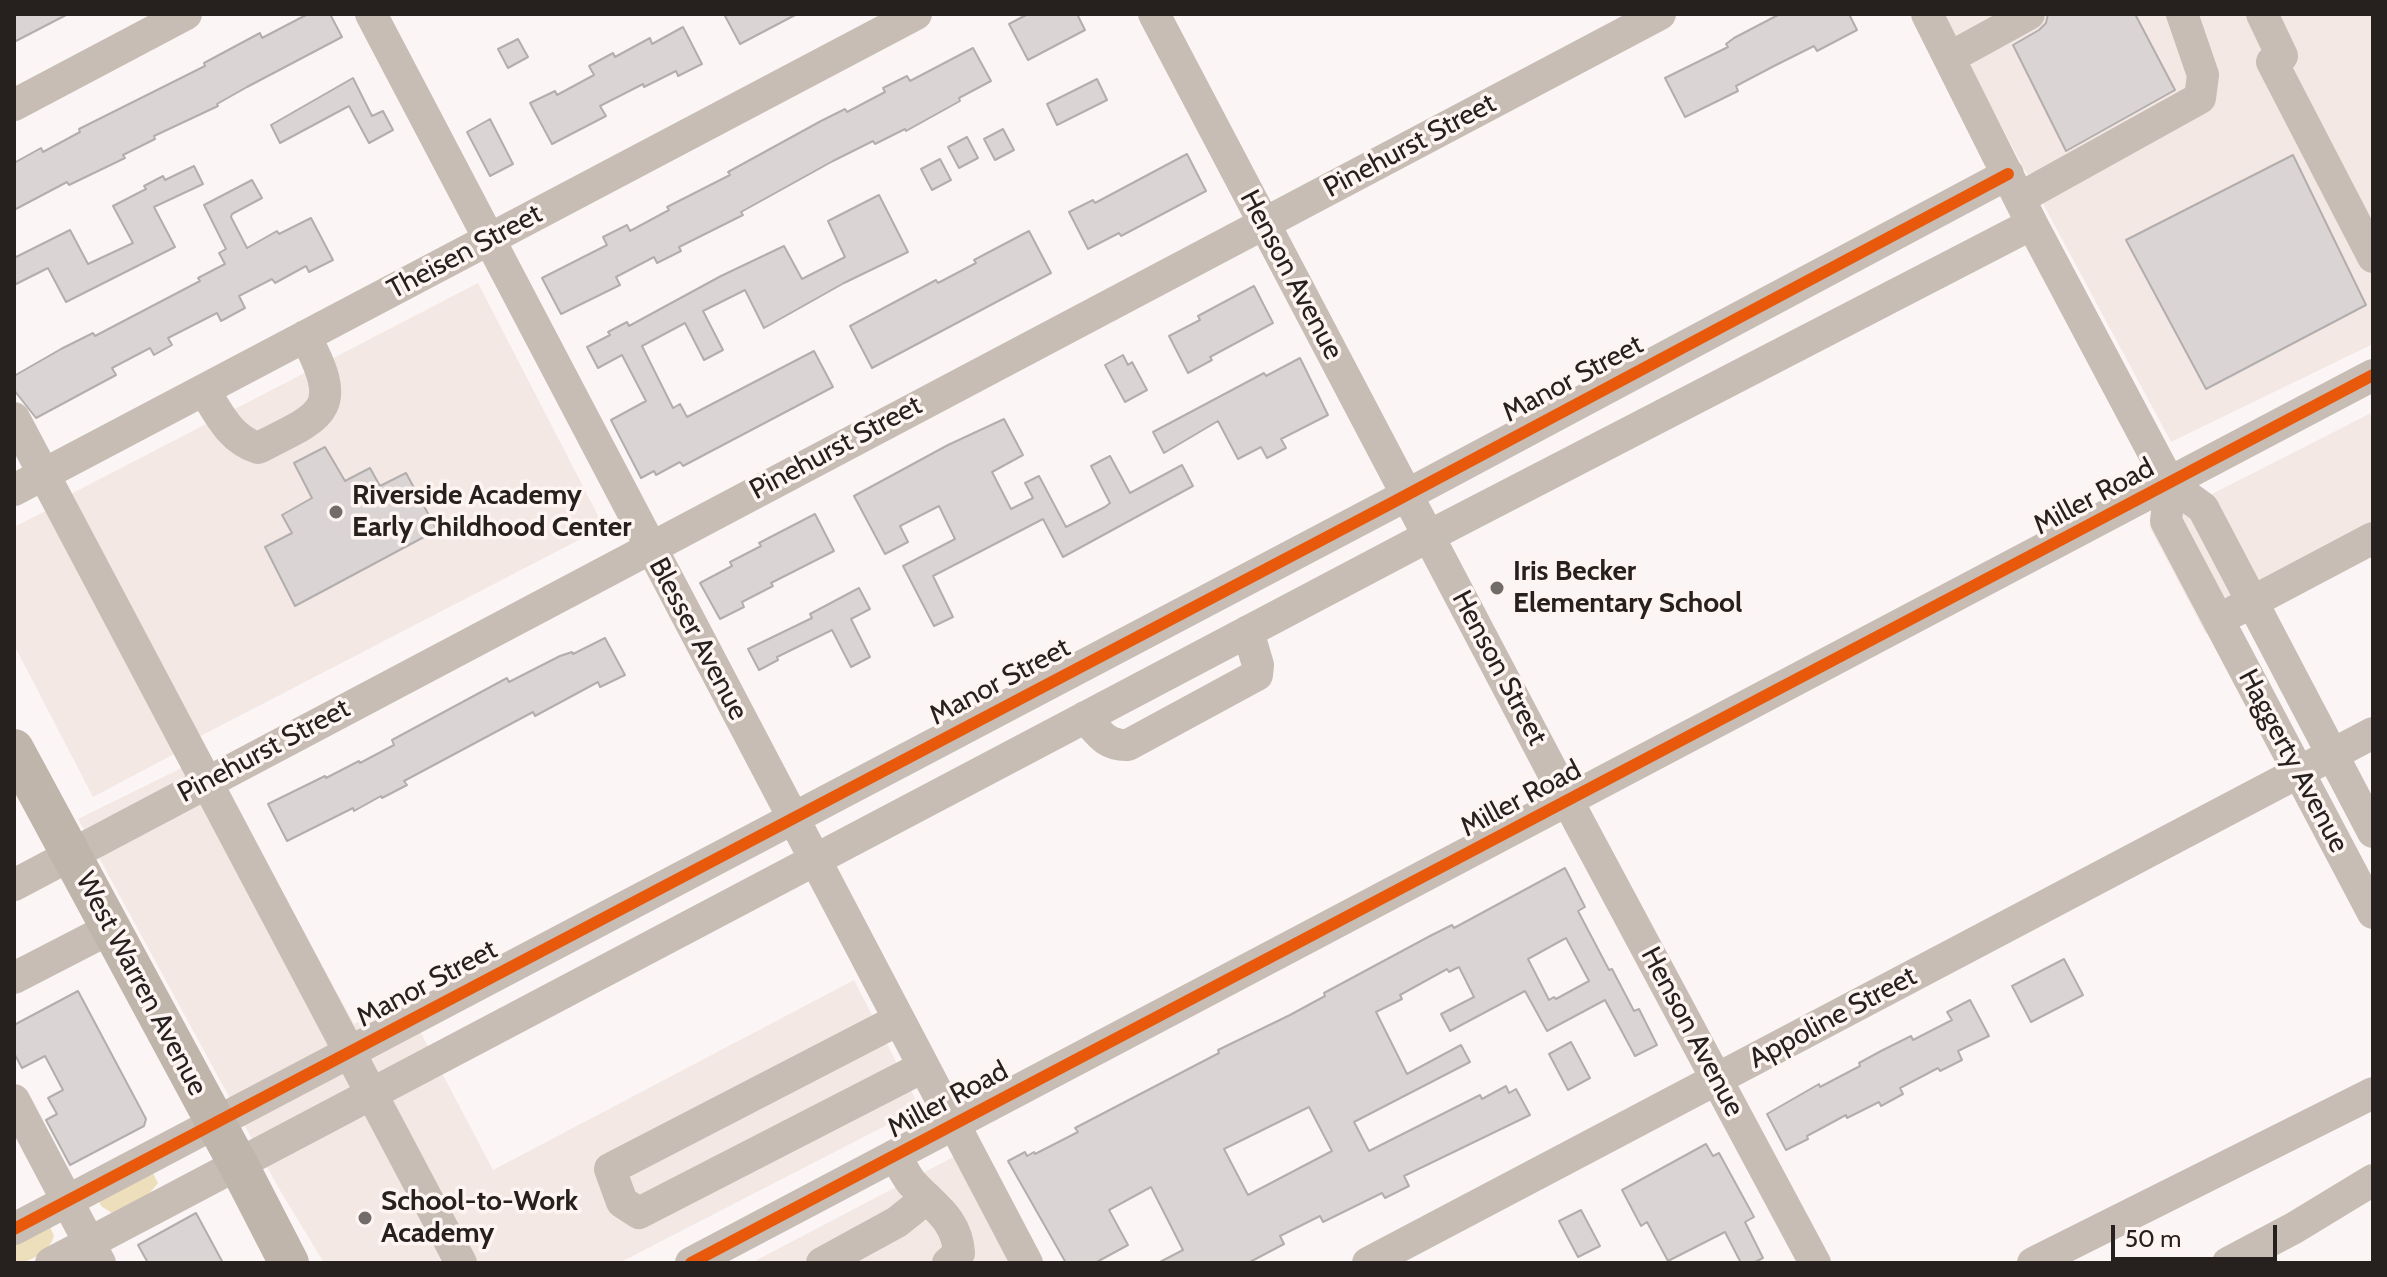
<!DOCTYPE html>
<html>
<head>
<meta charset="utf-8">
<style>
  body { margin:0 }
  #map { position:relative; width:2387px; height:1277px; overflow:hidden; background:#fbf6f5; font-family:Cabin,sans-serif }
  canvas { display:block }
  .frame { position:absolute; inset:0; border:16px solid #26201f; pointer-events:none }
  .scale { position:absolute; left:2111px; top:1225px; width:166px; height:36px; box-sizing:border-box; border:4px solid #26201f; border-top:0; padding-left:10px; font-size:24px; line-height:28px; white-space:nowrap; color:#26201f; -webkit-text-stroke:6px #fef5f2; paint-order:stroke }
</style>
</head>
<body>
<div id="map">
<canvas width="2387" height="1277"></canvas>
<div class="frame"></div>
<div class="scale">50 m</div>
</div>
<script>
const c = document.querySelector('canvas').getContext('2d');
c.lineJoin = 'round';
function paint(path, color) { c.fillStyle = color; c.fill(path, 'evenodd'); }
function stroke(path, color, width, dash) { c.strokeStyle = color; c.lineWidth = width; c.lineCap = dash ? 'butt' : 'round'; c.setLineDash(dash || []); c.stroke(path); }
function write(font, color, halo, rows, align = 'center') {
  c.font = font + ' Cabin,sans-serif'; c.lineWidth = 7; c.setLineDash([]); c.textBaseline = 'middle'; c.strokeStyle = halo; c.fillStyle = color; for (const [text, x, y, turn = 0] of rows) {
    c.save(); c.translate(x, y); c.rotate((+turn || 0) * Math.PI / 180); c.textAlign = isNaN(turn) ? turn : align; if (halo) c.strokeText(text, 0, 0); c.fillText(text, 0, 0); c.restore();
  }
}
const built = new Path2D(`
  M1941,14h432v330l-202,98z
  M478,283l126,244 -411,213 -126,-244z
  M2373,412v137l-167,85 -57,-108z
  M53,507l127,244 -87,46 -79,-152v-118z
  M208,755l146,269 47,-29 92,175 361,-190 66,128 -301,155h-295l-46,-76 -200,-368z
  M980,1143l63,120h-292z`);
const green = new Path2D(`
  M152,1171l6,12 -9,11 -37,19 -11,-7 -2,-5z
  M50,1227l4,9c-4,15 -24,27 -40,27v-25z`);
const building = new Path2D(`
  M14,14h54l-54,28z
  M308,14h22l12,23 -95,50 -30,17 1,2 -64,30 1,3 -32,16 2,3 -56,27 -2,-3 -53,28v-47l27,-15 2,4 37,-20 -1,-3 126,-63 -1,-3 56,-30 2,5z
  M724,14h73l-57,30z
  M1028,14h49l8,16 -57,30 -19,-36z
  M1780,14h69l8,16 -40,21 -3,-5 -38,19 -40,21 2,5 -53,26 -20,-39 63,-31 -2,-3 8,-6z
  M2048,14h87l40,76 -109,61 -53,-106 26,-15 7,-7z
  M683,27l19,37 -24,12 -2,-5 -32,16 -1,-3 -43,22 6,10 -54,28 -22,-41 25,-12 2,4 37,-20 -5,-9 24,-13 2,4 35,-19 2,6z
  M518,39l10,18 -20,11 -10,-19z
  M973,48l18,33 -32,17 1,3 -54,30 -1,-2 -30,15 -2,-3 -40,20 -92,51 2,3 -64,32 2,4 -24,12 -3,-6 -38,20 4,8 -59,29 -19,-36 65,-33 -4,-8 24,-12 3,6 39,-21 -2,-3 63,-32 -2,-3 93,-51 24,-12 2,3 38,-20 -2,-4 24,-12 3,5z
  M353,78l19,38 11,-5 10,19 -24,13 -20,-37 -69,37 -9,-18z
  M1097,79l10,21 -50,25 -10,-21z
  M490,119l23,45 -23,12 -23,-44z
  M1003,129l11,21 -19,10 -11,-21z
  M967,137l11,21 -19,10 -11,-21z
  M1187,154l19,37 -85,45 -2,-3 -31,16 -19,-37 24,-12 2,3z
  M2293,155l73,150 -160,84 -80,-149z
  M940,159l11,21 -19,10 -11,-21z
  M194,166l9,18 -49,23 21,40 -109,55 -18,-34 -34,17v-27l56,-28 18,34 45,-21 -20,-37 33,-17 -2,-3 19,-10 2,4z
  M252,180l10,18 -30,16 -1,3 16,31 30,-17 2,3 32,-16 22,42 -24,12 -3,-6 -31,17 -3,-4 -33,17 6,12 -24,13 -4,-8 -49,25 4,7 -18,10 -4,-7 -38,20 4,7 -80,43 -22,-28v-14l47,-27 32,-16 2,3 105,-55 -2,-3 27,-14 -6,-11 7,-4 -22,-44z
  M879,195l29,57 -64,31 -80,45 -19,-38 -42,21 20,39 -19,10 -19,-37 -43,23 31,62 7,-4 7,13 127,-66 19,36 -150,79 -3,-4 -24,13 -2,-4 -13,7 -30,-58 35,-19 -24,-46 -24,13 -11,-21 23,-12 -2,-3 19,-10 2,4 92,-50 63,-30 18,33 43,-22 -17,-36z
  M1029,231l22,42 -179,95 -22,-42 86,-46 2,3 38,-20 -2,-3z
  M1254,286l19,37 -63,34 2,3 -24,13 -19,-37 31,-16 -2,-4z
  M1123,355l5,10 4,-3 15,28 -22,12 -20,-37z
  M1300,358l28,57 -47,24 5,9 -19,10 -6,-11 -23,12 -20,-38 -54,32 -11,-21 111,-59 2,3z
  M1004,419l19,36 -31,17 19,37 22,-11 -8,-15 14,-7 27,51 39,-20 5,-4 -19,-37 19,-10 20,37 52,-28 11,21 -130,71 -20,-38 -110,57 20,41 -19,9 -31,-60 52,-27 -16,-33 -39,20 8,16 -23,12 -31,-58 94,-51z
  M325,447l20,34 25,-13 10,18 26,-13 31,57 -142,76 -30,-59 27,-14 -10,-18 30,-17 -18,-35z
  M815,514l19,37 -63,32 2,3 -31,16 2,5 -24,12 -20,-36 32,-17 -2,-4 31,-16 -2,-3z
  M859,588l11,21 -19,10 19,38 -19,10 -19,-37 -55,27 1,3 -19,10 -11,-21 64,-31 -2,-4z
  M605,638l20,37 -25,12 -2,-5 -63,34 -2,-4 -129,69 3,4 -25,13 -1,-2 -27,15 -1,-3 -66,33 -19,-37 57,-28 1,2 33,-17 1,2 34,-18 -2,-5 115,-62 2,4 51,-26 12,-4 1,2z
  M1565,868l20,39 -7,4 31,59 3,-1 22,42 5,-2 18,36 -22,11 -30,-56 -58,31 -22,-40 -75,40 -9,-17 33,-17 -15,-30 -10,5 -2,-3 -47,26 2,4 -26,13 31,62 54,-29 9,17 -116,60 15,29 111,-56 2,4 24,-13 3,7 7,-4 14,26 -126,61 5,10 -24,12 -3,-5 -59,29 -3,-6 -40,20 4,8 -36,19h-90l25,-13 -32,-63 -42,23 19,35 -33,18h-29l-58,-102 17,-9 2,4 7,-4 1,2 43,-22 -3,-4 144,-75 -1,-3 72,-35 35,-19 -1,-3 106,-57 22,-11 2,3zM1566,938l23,43 -33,18 -2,-2 -5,3 -21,-41zM1309,1107l23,44 -84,44 -24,-46z
  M2064,959l19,36 -52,27 -19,-36z
  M78,991l68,128 -2,7 -74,39 -24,-45 11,-6 -9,-16 15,-8 -18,-34 -23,12 -8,-15v-28z
  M1970,1000l19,36 -31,15 4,9 -22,11 -2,-3 -38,20 3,6 -22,12 -2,-4 -32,16 -1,-3 -39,21 1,3 -22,11 -19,-36 52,-30 1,3 40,-21 -1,-3 22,-12 30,-15 2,4 39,-20 -5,-8z
  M1571,1042l19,36 -22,12 -19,-36z
  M1706,1144l7,12 6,-3 35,64 -9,5 18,36 -10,5h-12l-16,-31 -57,29 -21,-39 -6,4 -19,-36z
  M1581,1210l19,36 -22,11 -19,-36z
  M196,1213l27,50h-75l-10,-18z`);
const minor = new Path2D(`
  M371,14l656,1249
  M1154,14l427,812 234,437
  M1927,14l105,210 138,260 33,24 170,324
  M2262,14l20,42
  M1949,58l80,-44
  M2272,62l101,195
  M14,105l172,-91
  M2020,198l180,-100 3,-23 -21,-61
  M204,390c15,24 26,49 54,58 66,-33 87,-38 47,-112
  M14,418l447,845
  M2170,484l-4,37 207,392
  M14,490l902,-476
  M2235,611l138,-73
  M1085,717c14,16 21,29 43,28l129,-70 1,-10 -10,-34
  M14,885l1646,-871
  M14,978l97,-50
  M898,1020l-288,149 12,33 17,11 284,-146
  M14,1100l86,163
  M895,1155c5,9 10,19 16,27 21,24 46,36 48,71l-11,10
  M14,1229l1372,-723 622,-332
  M51,1263l1378,-727 603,-312
  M691,1263l1682,-888
  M822,1263l75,-41 30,-24
  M1368,1263l1005,-530
  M2033,1263l340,-170
  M2228,1263l66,-35 79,-48`);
const major = new Path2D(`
  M14,749l224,415 51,99`);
const cycleway = new Path2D(`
  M14,1229l1372,-723 622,-332
  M691,1263l1682,-888`);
const markers = [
  [336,512,8,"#716b6a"],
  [1497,588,8,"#716b6a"],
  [365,1218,8,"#716b6a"]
];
const streetNames = [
  ["Pinehurst Street",1410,146,-28],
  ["Theisen Street",465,252,-28],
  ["Henson Avenue",1291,275,62],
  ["Manor Street",1573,379,-28],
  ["Pinehurst Street",836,448,-28],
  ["Miller Road",2094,497,-28],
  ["Blesser Avenue",698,639,62],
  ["Henson Street",1499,668,62],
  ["Manor Street",1000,682,-28],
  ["Pinehurst Street",264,751,-28],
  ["Haggerty Avenue",2293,761,62],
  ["Miller Road",1521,799,-28],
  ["West Warren Avenue",141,984,62],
  ["Manor Street",427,984,-28],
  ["Appoline Street",1833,1018,-28],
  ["Henson Avenue",1692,1032,62],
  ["Miller Road",948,1100,-28]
];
const poiNames = [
  ["Riverside Academy",352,496],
  ["Early Childhood Center",352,528],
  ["Iris Becker",1513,572],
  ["Elementary School",1513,604],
  ["School-to-Work",381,1202],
  ["Academy",381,1234]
];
paint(built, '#f4e8e4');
paint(green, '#eddebc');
paint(building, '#dad4d5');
stroke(building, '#b3aeae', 2);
stroke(minor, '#c7bdb4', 32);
stroke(major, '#c0b5aa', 40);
stroke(cycleway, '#e8590c', 12);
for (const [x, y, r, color] of markers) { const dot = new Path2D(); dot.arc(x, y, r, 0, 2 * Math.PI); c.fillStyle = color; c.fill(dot); stroke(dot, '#fef5f2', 3); }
write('28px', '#26201f', '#fef5f2', streetNames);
write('bold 28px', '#26201f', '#fef5f2', poiNames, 'left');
</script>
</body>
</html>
